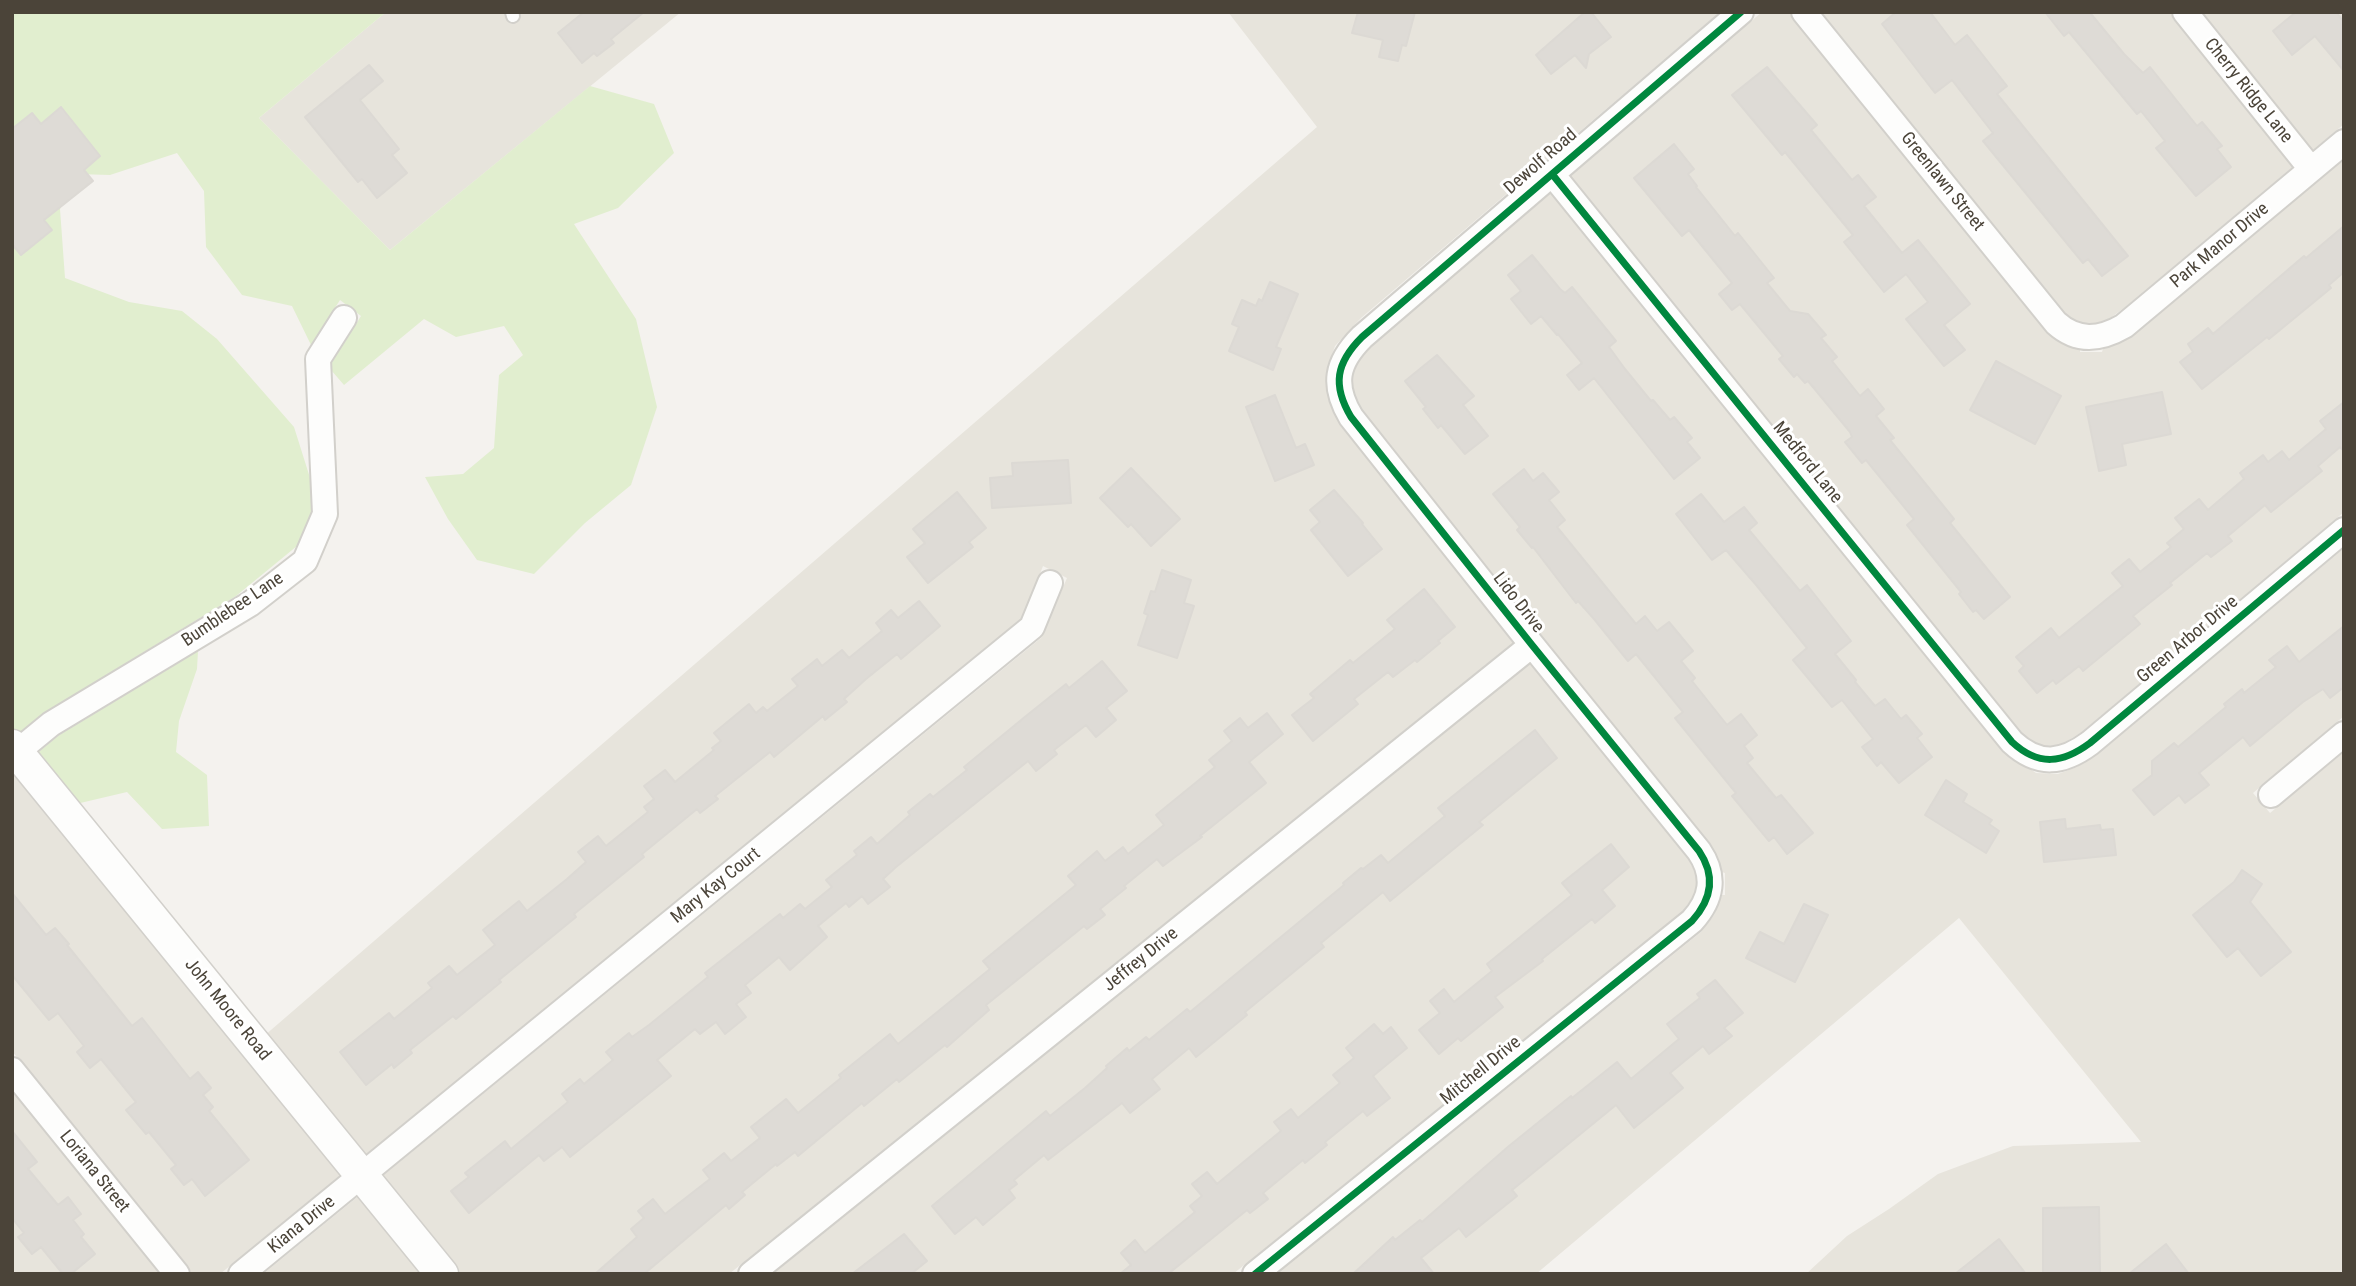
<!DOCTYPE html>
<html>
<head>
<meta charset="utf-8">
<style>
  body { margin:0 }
  #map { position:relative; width:2356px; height:1286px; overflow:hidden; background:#f4f2ee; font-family:"Roboto Condensed",sans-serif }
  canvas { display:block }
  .frame { position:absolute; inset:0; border:14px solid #4b4439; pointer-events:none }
</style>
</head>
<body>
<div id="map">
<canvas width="2356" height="1286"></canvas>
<div class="frame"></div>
</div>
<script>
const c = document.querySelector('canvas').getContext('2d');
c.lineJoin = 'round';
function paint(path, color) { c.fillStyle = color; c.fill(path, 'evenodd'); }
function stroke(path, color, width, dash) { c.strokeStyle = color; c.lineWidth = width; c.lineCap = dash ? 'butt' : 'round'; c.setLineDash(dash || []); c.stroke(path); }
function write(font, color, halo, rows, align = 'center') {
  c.font = font + ' "Roboto Condensed",sans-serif'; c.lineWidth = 6; c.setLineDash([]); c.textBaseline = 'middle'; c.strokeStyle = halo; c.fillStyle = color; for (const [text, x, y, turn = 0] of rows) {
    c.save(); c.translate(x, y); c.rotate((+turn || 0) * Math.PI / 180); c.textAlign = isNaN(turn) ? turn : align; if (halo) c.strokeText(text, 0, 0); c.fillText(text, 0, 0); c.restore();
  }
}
const residential = new Path2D(`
  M386,12h295l-291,238 -131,-132z
  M1228,12h492l-359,306 -26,28 -8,23 1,27 12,27 174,219 -785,632h-272l-77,-96 661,-540 26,-60 -24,-12 -21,53 -659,538 -99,-121 1053,-909z
  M1762,12h27l257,318 11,10 23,9v3h22l1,-3 19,-7 19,-13 203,-170v353l-262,220 -18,11 -10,3h-16l-17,-12 -452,-558z
  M1819,12h351l124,154 -170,142 -15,11 -15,5 -15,-1 -15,-9z
  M2200,12h144v112l-32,27z
  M1551,192l452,558 33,23 22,1 19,-7 22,-14 245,-205v168l-91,77 17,20 74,-61v522h-538l41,-38 42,-27 49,-35 75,-28 128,-4 -182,-224 -423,356h-260l425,-342 13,-17 8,-20h3v-22l-3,-1 -6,-16 -8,-13 -167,-205 -180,-228 -8,-17 -2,-16 5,-14 15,-16z
  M1531,663l158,195 9,23 -3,13 -12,17 -450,363h-460z
  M12,765l332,408 -124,101h-28l-180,-223z
  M12,1089l149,185h-149z
  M361,1194l65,80h-163z`);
const green = new Path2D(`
  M12,12h374l-127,106 131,132 200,-164 64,18 20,49 -56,55 -44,16 62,95 21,88 -26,78 -46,38 -51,51 -57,-14 -29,-41 -23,-42 38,-3 31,-26 5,-73 24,-20 -19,-29 -48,11 -32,-18 -80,66 -13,-15v-6l30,-48 -21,-16 -29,45 -19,-39 -50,-11 -36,-48 -2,-56 -27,-38 -67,22 -33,-1 -17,35 5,69 64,24 53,9 35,28 77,88 17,54 2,30 -16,35 -61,50 -192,117 -26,21 -6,-7z
  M198,651l-1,18 -18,52 -3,31 31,23 2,51 -47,3 -35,-37 -51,12 -41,-49 24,-20z`);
const building = new Path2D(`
  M584,12h60l-33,27 3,4 -17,13 -3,-3 -12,10 -24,-30z
  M1358,12h57l-9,34 -4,-1 -4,16 -19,-4 4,-17 -31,-7z
  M1585,12h6l20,25 -22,17 -3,14 -11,-13 -24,19 -15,-19z
  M1896,12h34l25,33 12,-10 40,51 -10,8 131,162 -26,20 -14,-17 -5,4 -100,-122 10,-8 -41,-53 -17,13 -53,-69z
  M2045,12h48l-2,2 33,40 19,19 7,-6 47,59 5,-4 20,24 -5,3 14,18 -35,29 -40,-48 9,-7 -24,-30 -4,3 -68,-82 -5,4z
  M2296,12h40l8,10v49l-29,-35 -23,19 -19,-24z
  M369,65l14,16 -23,19 39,49 -7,6 15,18 -30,25 -15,-19 -4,3 -53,-65z
  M1767,67l50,58 -6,5 41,50 6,-5 18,22 -12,9 38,47 16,-13 52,64 -26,21 21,25 -21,16 -38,-47 22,-17 -22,-28 -22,18 -40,-50 9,-7 -68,-83 -3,3 -50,-60z
  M61,107l39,49 -16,14 9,11 -49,39 8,10 -31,25 -9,-11v-115l20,-16 9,11z
  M1674,144l20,25 -6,5 9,12 -1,1 39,49 3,-3 36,45 -7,5 23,28 18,3 18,21 -5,3 16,19 -5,4 28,35 8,-7 16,20 -8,7 18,22 -4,2 64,79 -4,4 60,74 -26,22 -8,-9 -3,2 -14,-18 2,-2 -54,-67 7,-6 -48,-59 -4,3 -17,-21 7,-5 -2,-5 -42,-51 -3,2 -8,-9 -3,3 -15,-18 4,-3 -43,-52 -8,6 -13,-16 13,-11 -43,-53 -7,6 -48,-58z
  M2344,226v46l-15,13 2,3 -62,51 -2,-2 -65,52 -22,-27 13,-10 -5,-8 20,-16 5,6 91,-78 2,2z
  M1532,255l28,34 5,4 7,-6 44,54 -7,6 16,22 26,32 2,-1 17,20 4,-3 18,21 -5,4 13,16 -26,21 -80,-101 -15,12 -12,-15 15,-12 -24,-29 -1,1 -16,-19 -10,8 -20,-25 10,-8 -13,-16z
  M1270,282l28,12 -22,53 5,2 -8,21 -44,-19 10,-24 -7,-3 10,-24 14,6 3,-7 3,2z
  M1437,355l37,41 -11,9 25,31 -23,18 -24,-29 -3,3 -15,-19 3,-2 -21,-26z
  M1996,361l65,35 -26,48 -65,-34z
  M2162,392l9,42 -49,10 4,21 -27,6 -13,-64z
  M1275,395l21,53 9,-4 9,21 -39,16 -29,-74z
  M2344,402v49l-4,-4 -22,19 4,5 -51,41 -6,-7 -37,31 4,5 -21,16 -4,-4 -37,30 2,2 -39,31 7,8 -57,47 -4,-5 -23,18 -3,-4 -16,13 -18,-22 5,-5 -8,-9 35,-29 8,10 64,-52 -11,-13 17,-14 11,13 31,-25 -4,-4 17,-14 -9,-11 24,-19 9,11 36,-31 -4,-6 23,-18 5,7 14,-11 7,9 37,-31 -6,-8z
  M1068,460l3,43 -79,5 -2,-30 23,-2 -1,-13z
  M1131,468l49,51 -29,27 -20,-22 -3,3 -28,-29z
  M1524,469l9,12 10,-8 16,19 -10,8 16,20 -8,7 79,97 9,-8 12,15 12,-9 24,29 -12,10 14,17 -3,3 35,44 14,-11 16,21 -13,11 9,12 -6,5 29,35 5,-3 32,38 -26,21 -13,-17 -5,4 -37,-45 4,-3 -61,-75 8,-6 -47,-58 -8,7 -34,-42 -16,-18 -2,2 -43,-56 -1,1 -15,-18 3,-3 -27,-33z
  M1334,490l29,33 -1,1 20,25 -34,27 -37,-46 9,-8 -10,-12z
  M957,492l29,36 -17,14 4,5 -45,36 -21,-26 18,-14 -12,-14z
  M1701,494l23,28 20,-15 13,16 -8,7 51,61 7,-6 44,56 -16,13 21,26 -1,2 20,24 10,-7 16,20 5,-4 16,19 -5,4 15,19 -33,26 -18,-21 -4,4 -15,-19 11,-8 -31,-39 -10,7 -39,-47 14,-12 -50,-62 -31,-36 -14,10 -36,-46z
  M1162,570l29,10 -7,23 10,3 -17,52 -39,-13 10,-30 -4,-2 7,-22 4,1z
  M1424,589l31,38 -17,14 2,2 -23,19 -2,-2 -22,17 -5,-5 -34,27 4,5 -45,37 -21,-26 22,-17 -4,-4 40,-34 3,3 42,-34 -8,-9z
  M919,601l21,25 -39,33 -4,-5 -31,25 -22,20 3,3 -22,18 -2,-4 -49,41 -4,-5 -55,44 3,3 -18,14 -3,-4 -55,45 2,3 -70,57 2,3 -77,63 2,2 -45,37 -3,-3 -43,34 2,3 -18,15 -2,-4 -26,21 -26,-33 49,-39 5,6 38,-31 -4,-5 21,-17 8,9 38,-30 -12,-15 36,-29 8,10 40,-32 19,-17 -8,-10 20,-16 8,10 42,-34 -4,-5 10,-8 -10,-13 21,-16 10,12 39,-32 -2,-2 9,-7 -7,-8 35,-29 7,9 7,-6 4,4 31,-25 -6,-7 25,-20 5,7 20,-16 7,8 33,-27 -6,-8 15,-13 7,8z
  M2344,626v61l-14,11 -7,-9 -20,13 -53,44 -7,-9 -44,36 10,12 -24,18 -6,-8 -25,20 -21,-25 19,-15v-14l22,-18 4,4 48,-40 -2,-3 18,-15 2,4 32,-26 -7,-7 18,-14 12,16z
  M1102,661l25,30 -21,17 10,12 -20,17 -10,-12 -32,25 3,4 -21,17 -8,-10 -132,106 -13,12 7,8 -22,17 -6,-8 -13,11 -3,-4 -28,23 9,11 -37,33 -11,-13 -34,28 6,8 -15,11 10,13 -21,17 -9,-12 -16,12 -5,-5 -38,31 14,16 -45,36 -56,45 -8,-10 -18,14 -5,-6 -70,58 -18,-22 18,-14 -4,-4 40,-32 6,8 57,-47 -6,-8 18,-15 4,5 29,-24 -7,-8 23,-19 3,4 17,-12 59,-48 -3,-4 75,-59 3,4 17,-14 5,5 27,-22 -6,-7 31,-25 -3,-4 17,-14 6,7 33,-29 -2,-3 22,-18 3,3 34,-27 -3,-3 62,-51 40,-32 3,4z
  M1267,713l16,21 -34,28 17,21 -66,53 2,1 -39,29 -6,-7 -33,27 2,2 -26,21 5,6 -18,14 -3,-3 -98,79 3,5 -42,37 -2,-2 -46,37 -2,-3 -33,27 -2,-3 -64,53 -3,-4 -18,14 -1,-2 -34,28 3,3 -16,14 -3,-4 -82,69h-49l42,-37 -6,-8 13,-11 -6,-7 15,-12 12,15 45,-35 -7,-9 21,-17 7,8 29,-23 -9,-11 35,-28 12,14 43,-35 -2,-3 51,-41 8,10 92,-75 -7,-8 93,-76 -8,-9 29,-25 8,10 18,-14 5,7 36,-29 -8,-10 59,-48 -6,-7 23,-19 -8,-10 16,-13 8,10z
  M1535,730l22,28 -78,64 4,3 -93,76 -7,-9 -62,51 3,4 -79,65 2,3 -51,42 -7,-9 -37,31 8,10 -30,24 -8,-10 -74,57 -4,-5 -30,25 3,4 -8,6 6,8 -32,27 -7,-8 -21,17 -23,-28 114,-95 4,5 35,-28 22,-20 -1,-2 21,-18 2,3 17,-14 3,3 38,-31 3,3 154,-127 -1,-2 18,-15 2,1 18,-14 7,8 57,-47 -7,-8z
  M1946,780l21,14 -4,8 29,18 -3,4 10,7 -13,22 -61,-38z
  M2065,819l1,10 34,-4 1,5 12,-1 3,26 -72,7 -4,-40z
  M1611,844l18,23 -27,23 13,16 -20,17 -3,-4 -50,40 1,2 -48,36 8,10 -42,34 -3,-3 -19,16 -20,-24 21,-17 -10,-12 14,-12 10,13 38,-31 -5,-7 85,-69 -10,-12z
  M2242,870l20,14 -12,18 41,50 -30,24 -23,-28 -11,9 -34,-42 41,-33z
  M12,893l34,42 9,-7 14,16 -2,1 65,81 10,-8 48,61 8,-7 13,16 -8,7 10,12 -4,4 40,49 -44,36 -13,-17 -8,6 -13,-16 5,-4 -27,-33 -3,2 -20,-24 10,-8 -35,-43 -11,9 -13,-16 7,-6 -26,-33 -9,7 -37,-45z
  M1804,904l24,11 -33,67 -49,-24 14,-26 24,12z
  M1715,980l28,33 -19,15 8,8 -23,18 -6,-8 -33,27 13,15 -49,40 -18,-23 -104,85 5,6 -51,41 -7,-9 -38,30 13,16h-81l40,-37 2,3 25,-20 2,2 87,-76 62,-50 1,2 45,-36 14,17 48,-40 -12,-15 33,-26 -3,-4z
  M1374,1024l9,10 8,-7 16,21 -34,28 17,22 -23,18 -4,-5 -38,31 2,3 -22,18 -2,-3 -40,33 5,6 -18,14 -3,-3 -79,64h-48l11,-9 -10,-12 14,-13 10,13 50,-41 -5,-6 12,-10 -10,-12 15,-12 10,12 64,-53 -7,-9 17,-13 7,9 42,-35 -7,-8 21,-17 -8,-10z
  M12,1131l25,31 -9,7 30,36 10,-8 13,17 -8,6 11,14 -3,3 14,17 -24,20h-8l-22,-27 -9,7 -14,-17 6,-4 -12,-15z
  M2099,1207l1,67h-57v-66z
  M904,1234l23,27 -16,13h-59z
  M1999,1239l27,35h-71z
  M2166,1244l23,30h-60z`);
const service = new Path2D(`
  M512,12l1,4`);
const minor = new Path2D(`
  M1804,12l252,311c21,19 44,17 68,3l220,-184
  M2185,12l126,157
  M1552,174l460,568c27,25 51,21 78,1l254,-213
  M17,752l34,-28 199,-120 55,-43 20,-47 -7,-155 26,-41
  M2271,795l73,-61
  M12,1070l165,204
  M241,1274l791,-647 18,-44
  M751,1274l781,-629
  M1255,1274l437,-353c20,-22 24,-45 7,-70l-167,-206 -181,-228c-19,-32 -15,-54 11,-80l379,-325`);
const tertiary = new Path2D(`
  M12,746l430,528`);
const cycleway = new Path2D(`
  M1552,174l460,568c27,25 51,21 78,1l254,-213
  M1255,1274l437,-353c20,-22 24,-45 7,-70l-167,-206 -181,-228c-19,-32 -15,-54 11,-80l379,-325`);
const streetNames = [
  ["Cherry Ridge Lane",2248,91,51],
  ["Dewolf Road",1541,162,-41],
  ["Greenlawn Street",1942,182,51],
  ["Park Manor Drive",2220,246,-40],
  ["Medford Lane",1807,463,51],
  ["Lido Drive",1518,603,52],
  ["Bumblebee Lane",233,610,-34],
  ["Green Arbor Drive",2188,640,-40],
  ["Mary Kay Court",716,886,-39],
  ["Jeffrey Drive",1141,960,-39],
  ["John Moore Road",227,1010,51],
  ["Mitchell Drive",1481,1071,-39],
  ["Loriana Street",94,1172,51],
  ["Kiana Drive",302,1225,-39]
];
paint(residential, '#e7e4dc');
paint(green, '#e1eecf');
paint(building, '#dedbd6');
stroke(building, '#dcd9d4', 2);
stroke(service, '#d2d0cb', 16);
stroke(minor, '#d2d0cb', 28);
stroke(tertiary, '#d2d0cb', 35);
stroke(service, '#fdfdfc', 12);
stroke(minor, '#fdfdfc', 24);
stroke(tertiary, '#fdfdfc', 32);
stroke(cycleway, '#00873e', 7);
write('18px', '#4b4439', '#fff', streetNames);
</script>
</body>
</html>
